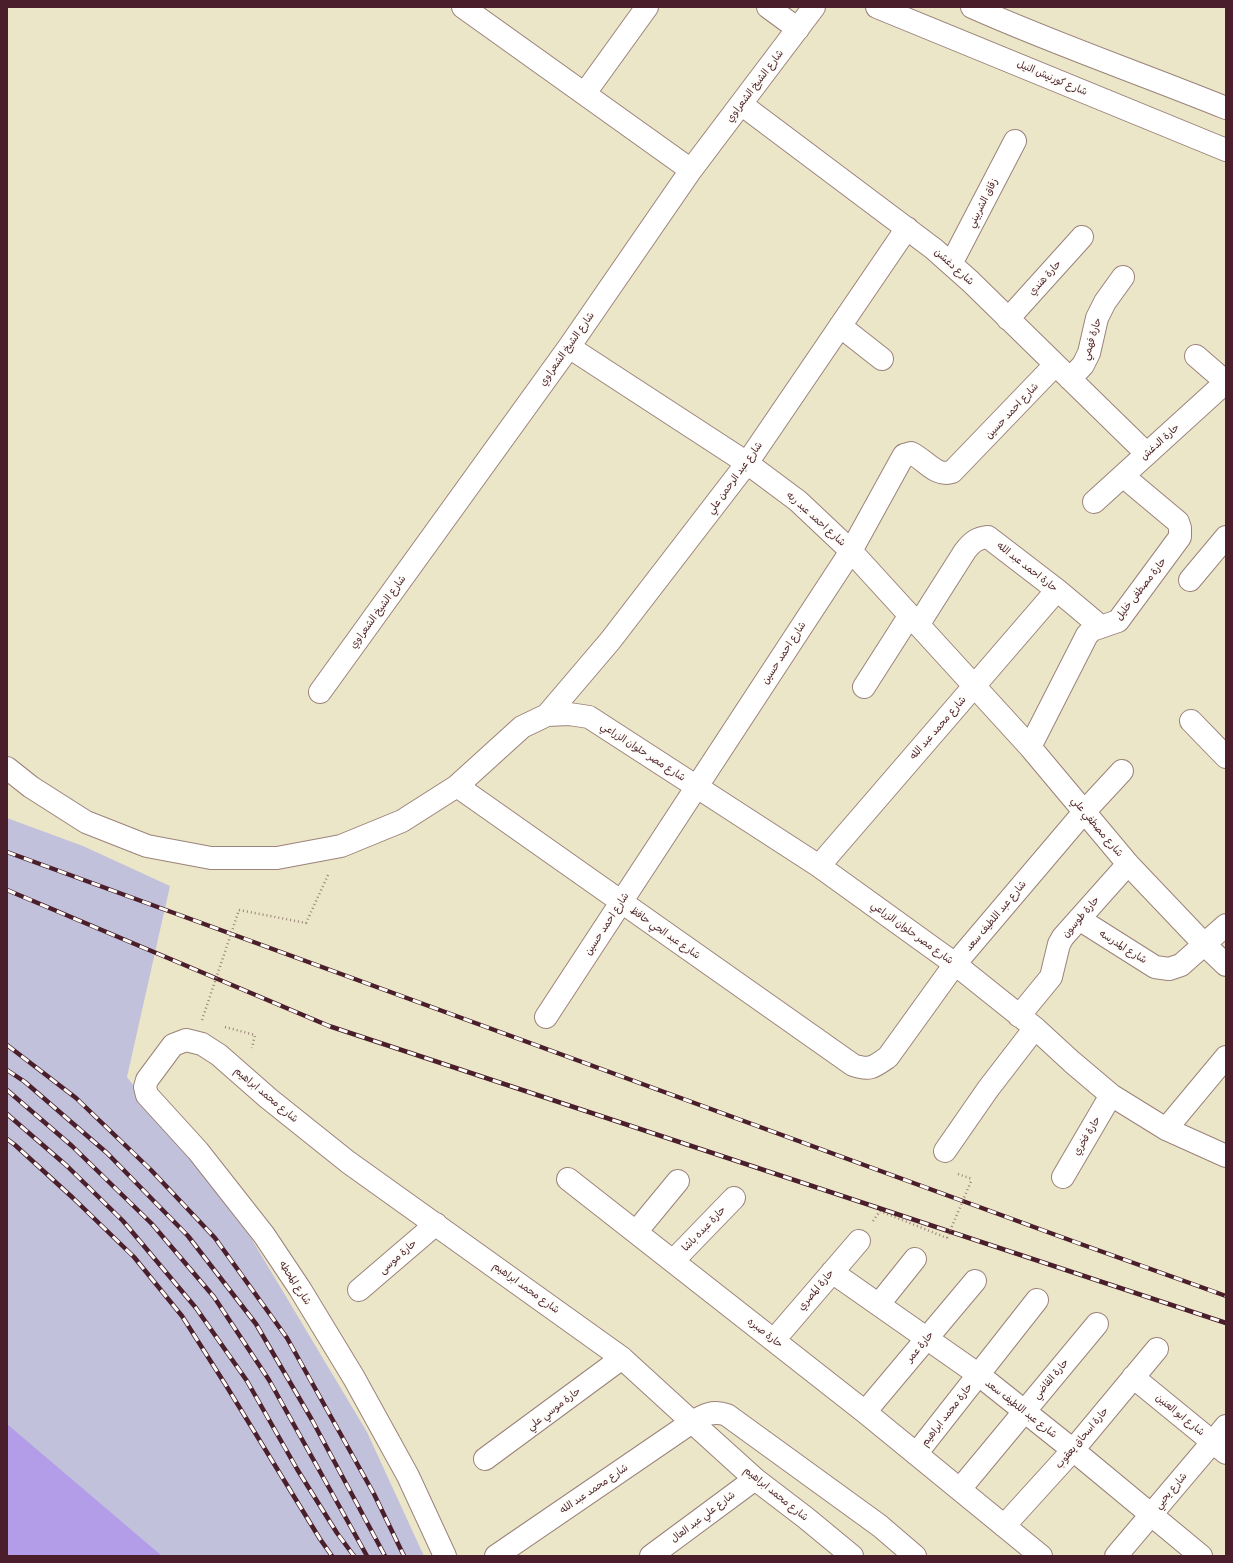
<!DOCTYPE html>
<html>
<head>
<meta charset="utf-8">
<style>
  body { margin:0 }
  #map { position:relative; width:1233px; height:1563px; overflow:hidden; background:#ece6c8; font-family:Delius,sans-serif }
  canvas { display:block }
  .frame { position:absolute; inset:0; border:8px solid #4a1f2b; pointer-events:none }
</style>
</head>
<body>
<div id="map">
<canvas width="1233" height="1563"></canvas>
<div class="frame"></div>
</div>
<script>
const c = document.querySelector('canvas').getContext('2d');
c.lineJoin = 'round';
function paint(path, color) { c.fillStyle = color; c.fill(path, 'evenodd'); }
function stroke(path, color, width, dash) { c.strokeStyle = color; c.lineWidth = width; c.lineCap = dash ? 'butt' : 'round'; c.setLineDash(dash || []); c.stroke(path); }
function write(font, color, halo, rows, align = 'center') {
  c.font = font + ' Delius,"Playpen Sans Arabic",sans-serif'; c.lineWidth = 3; c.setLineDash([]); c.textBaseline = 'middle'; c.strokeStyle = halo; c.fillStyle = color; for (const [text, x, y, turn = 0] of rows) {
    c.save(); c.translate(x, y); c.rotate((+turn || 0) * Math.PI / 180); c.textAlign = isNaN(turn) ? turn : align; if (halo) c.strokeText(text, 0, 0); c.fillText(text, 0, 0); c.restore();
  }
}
const industrial = new Path2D(`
  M7,818l76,28 87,40 -43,191 124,161 116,194 57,124h-417z`);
const building = new Path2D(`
  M7,1424l155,132h-155z`);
const path = new Path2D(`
  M239,910l67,13 22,-48
  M225,1027l30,8 -3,13
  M958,1174l14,5
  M873,1221l7,-10 67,27`);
const minor = new Path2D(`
  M463,7l228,163
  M768,7l30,22
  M585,93l62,-86
  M741,104l193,145 36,32 177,173
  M951,264l64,-123
  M1008,319l74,-82
  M840,326l42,33
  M569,347l178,116 51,38 53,50 179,196 98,117 77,81 21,20
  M1196,356l30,26
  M1070,379l13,-14 6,-12 8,-35 8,-16 18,-25
  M1094,502l132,-120
  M1190,580l36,-43
  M918,625l47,-74c7,-9 12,-13 23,-14l69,53 43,36
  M864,687l46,-72
  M320,692l249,-345 122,-177 123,-163
  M547,715l63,-74 137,-178 160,-235
  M1191,721l35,36
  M1030,747l57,-112 5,-5 26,-9 62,-84v-9l-2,-6 -55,-46
  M7,768l24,19 55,35 61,24 64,12h66l64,-12 61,-25 55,-35 65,-59 25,-12 22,-1 20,3 230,149 136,98 80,64 37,34 39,33 55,34 60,27
  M457,786l396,279c17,6 21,2 35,-8l67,-93 129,-152 38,-41
  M819,866l238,-276
  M1079,919l76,48 14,2 12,-4 45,-40
  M1019,1016l32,-39 8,-33 4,-7 65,-73
  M546,1017l305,-466 49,-89 4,-7 7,-2c15,7 24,24 41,19l103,-107
  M1166,1129l60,-72
  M945,1151l43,-62 47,-61
  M1063,1177l48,-82
  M568,1179l297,233 176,144
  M636,1232l42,-51
  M673,1261l61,-63
  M832,1272l147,103 94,75 128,106
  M359,1290l77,-66
  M879,1304l36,-45
  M774,1340l85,-99
  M1133,1377l93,76
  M865,1412l110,-131
  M916,1454l121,-154
  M485,1459l137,-101
  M960,1489l137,-165
  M1004,1526l69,-76 84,-101
  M445,1556l-37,-80 -54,-98 -54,-89 -36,-54 -66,-84 -51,-56 -2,-8 2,-7 26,-35 13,-5 16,4 17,11 49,43 80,64 274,196 70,64 63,57 51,39 46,38
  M496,1556l196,-134
  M651,1556l104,-77
  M1116,1556l110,-130`);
const secondary = new Path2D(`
  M692,1422c12,-7 21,-12 35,-7l153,111 35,30`);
const trunk = new Path2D(`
  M877,7l349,143
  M972,7c83,37 170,67 254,101`);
const rail = new Path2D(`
  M7,852l1068,390 151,54
  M7,890l322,136 897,297
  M7,1045l69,53 75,72 64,68 72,100 87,156 30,62
  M7,1070l18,12 82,71 81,83 68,88 56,96 73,136
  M7,1090l65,56 80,78 62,73 55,83 98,176
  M7,1114l60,52 56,55 73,87 51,73 50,88 40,64 17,23
  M7,1139l8,6 58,53 61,59 48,59 45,71 93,152 12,17`);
const pathBridge = new Path2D(`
  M202,1020l37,-110
  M947,1238l25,-59`);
const streetNames = [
  ["شارع كورنيش النيل",1052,78,23],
  ["شارع الشيخ الشعراوي",755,86,-53],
  ["زقاق الشربيني",983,203,-63],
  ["شارع دغشن",954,267,42],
  ["حارة هندي",1045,278,-48],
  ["حارة فهمي",1092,339,-73],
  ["شارع الشيخ الشعراوي",567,349,-55],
  ["شارع احمد حسين",1012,411,-47],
  ["حارة الدغش",1160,442,-42],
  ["شارع عبد الرحمن علي",735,478,-54],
  ["شارع احمد عبد ربه",816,519,42],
  ["حارة احمد عبد الله",1027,567,38],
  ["حارة مصطفى خليل",1141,589,-52],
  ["شارع الشيخ الشعراوي",378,612,-54],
  ["شارع احمد حسين",784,653,-57],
  ["شارع محمد عبد الله",938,728,-49],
  ["شارع مصر حلوان الزراعي",643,752,33],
  ["شارع مصطفي علي",1097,827,50],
  ["شارع عبد اللطيف سعد",996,916,-50],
  ["حارة طوسون",1081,917,-49],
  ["شارع احمد حسين",607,924,-57],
  ["شارع عبد الحي حافظ",665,933,35],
  ["شارع مصر حلوان الزراعي",912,933,36],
  ["شارع المدرسه",1123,947,32],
  ["شارع محمد ابراهيم",266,1095,40],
  ["حارة فخري",1087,1136,-59],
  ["حارة عبده باشا",704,1229,-46],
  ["حارة موسى",398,1257,-41],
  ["شارع المحطه",295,1283,57],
  ["شارع محمد ابراهيم",526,1288,36],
  ["حارة المصري",816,1290,-50],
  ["حارة صبره",765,1333,38],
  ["حارة عمر",920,1347,-50],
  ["حارة القاضي",1051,1379,-50],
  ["حارة موسي علي",554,1409,-37],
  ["شارع عبد اللطيف سعد",1021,1409,38],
  ["حارة محمد ابراهيم",947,1415,-52],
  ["شارع ابو العنين",1180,1415,39],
  ["حارة اسحاق يعقوب",1082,1438,-50],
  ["شارع محمد عبد الله",594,1489,-34],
  ["شارع يحيي",1171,1491,-50],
  ["شارع محمد ابراهيم",776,1494,39],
  ["شارع علي عبد العال",703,1517,-37]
];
paint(industrial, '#c2c1dc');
paint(building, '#b39de8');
stroke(minor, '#9b827a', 24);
stroke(secondary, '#9b827a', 24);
stroke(trunk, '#9b827a', 24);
stroke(path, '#9b827a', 2.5, [1, 3]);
stroke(minor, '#fff', 22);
stroke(secondary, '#fff', 22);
stroke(trunk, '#fff', 22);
stroke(rail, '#4a1f2b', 4.5);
stroke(rail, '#fdfcf7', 3, [9]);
stroke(pathBridge, '#9b827a', 2.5, [1, 3]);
write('10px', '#4a1f2b', '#fdfcf7', streetNames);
</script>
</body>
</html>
